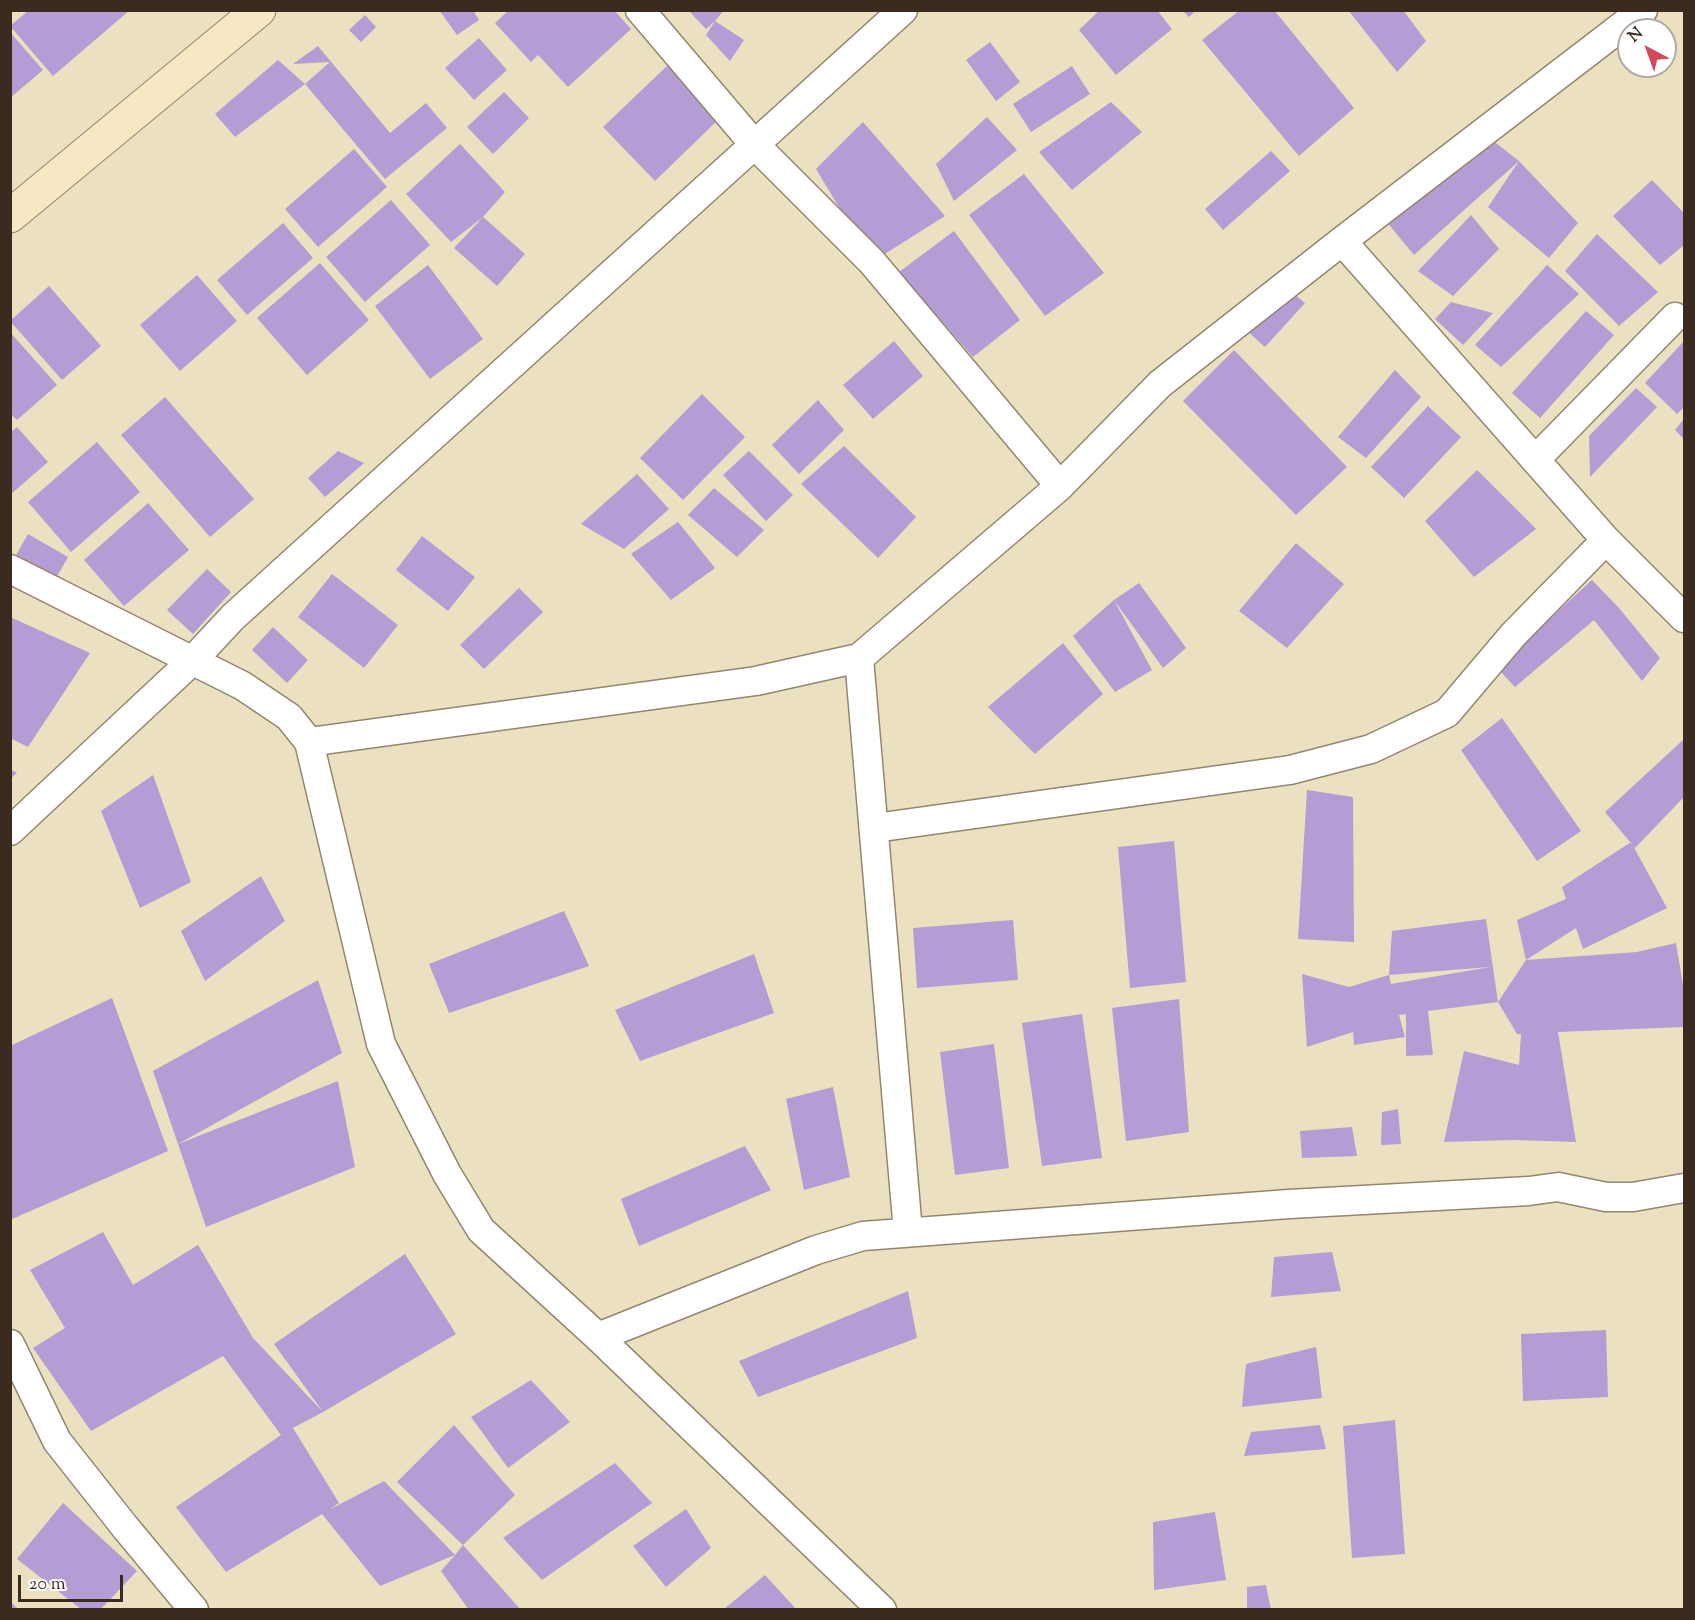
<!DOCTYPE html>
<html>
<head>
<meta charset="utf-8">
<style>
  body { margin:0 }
  #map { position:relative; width:1695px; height:1620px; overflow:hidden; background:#ebe1c0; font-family:"Sorts Mill Goudy",serif }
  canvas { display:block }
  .frame { position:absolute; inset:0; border:12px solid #3b2a1e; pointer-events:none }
  .north { position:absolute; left:1617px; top:18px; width:60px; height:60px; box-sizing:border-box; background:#fff; border:2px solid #b1aaa5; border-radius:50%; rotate:319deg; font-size:16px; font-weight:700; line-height:24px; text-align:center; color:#3b2a1e }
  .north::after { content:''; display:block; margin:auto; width:21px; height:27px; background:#d1495b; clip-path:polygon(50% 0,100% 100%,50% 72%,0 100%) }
  .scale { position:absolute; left:18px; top:1575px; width:105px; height:27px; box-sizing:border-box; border:3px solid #3b2a1e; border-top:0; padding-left:8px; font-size:18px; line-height:21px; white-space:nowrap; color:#3b2a1e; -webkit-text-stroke:4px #fff; paint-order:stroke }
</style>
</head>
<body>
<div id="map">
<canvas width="1695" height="1620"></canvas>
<div class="frame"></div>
<div class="north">N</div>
<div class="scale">20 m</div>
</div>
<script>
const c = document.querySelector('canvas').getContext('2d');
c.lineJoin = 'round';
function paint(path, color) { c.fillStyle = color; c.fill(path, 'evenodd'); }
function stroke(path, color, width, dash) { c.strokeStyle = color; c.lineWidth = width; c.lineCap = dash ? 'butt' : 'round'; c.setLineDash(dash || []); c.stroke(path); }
const building = new Path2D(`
  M29,10h101l-77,66 -43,-50z
  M439,10h34l6,10 -22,15z
  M509,10h105l17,19 -63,58 -30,-32 -7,7 -36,-39z
  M688,10h36l-9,11 29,19 -14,21 -24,-26 9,-14 -9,8z
  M1100,10h57l15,19 -56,46 -37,-45z
  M1182,10h14l-7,7z
  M1240,10h34l80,98 -55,48 -97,-116z
  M1348,10h55l23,31 -29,31z
  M365,15l11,12 -15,15 -12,-12z
  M10,32l33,38 -33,28z
  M479,38l28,32 -33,30 -29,-32z
  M990,42l30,40 -24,19 -30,-41z
  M318,46l72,87 36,-30 21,25 -62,51 -80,-95 -70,53 -20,-23 63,-54 27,24 25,-22 -37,2z
  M668,65l51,54 -64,62 -52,-54z
  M1072,66l18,28 -59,38 -18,-28z
  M504,92l25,26 -36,36 -26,-27z
  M1111,102l31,30 -70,58 -33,-38z
  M987,117l30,33 -63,51 -18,-37z
  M863,122l82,94 -73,46 -56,-93z
  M1483,133l36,28 -105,94 -28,-34z
  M460,144l45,48 -22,25 -32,25 -45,-48z
  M354,149l33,38 -69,60 -33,-38z
  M1271,151l19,20 -67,59 -18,-21z
  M1519,161l59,62 -29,35 -61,-51z
  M1024,174l80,99 -59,43 -76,-101z
  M1652,180l32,33v32l-24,20 -47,-49z
  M391,200l39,45 -65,57 -39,-45z
  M1471,215l28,34 -46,47 -35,-25z
  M483,217l42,37 -28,32 -43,-38z
  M283,223l30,35 -66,57 -30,-35z
  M954,231l66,89 -47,37 -74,-85z
  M1597,234l61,58 -39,34 -54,-55z
  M320,263l49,57 -62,55 -50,-57z
  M428,265l55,74 -53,40 -55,-73z
  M1547,265l32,29 -78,73 -26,-22z
  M197,275l40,46 -57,50 -40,-46z
  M49,286l52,60 -39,34 -52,-59z
  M1286,287l19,16 -40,44 -19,-17z
  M1451,302l42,11 -30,32 -28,-26z
  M1586,311l28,24 -74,83 -28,-25z
  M10,332l47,53 -40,35 -7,-7z
  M894,341l29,35 -50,43 -30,-34z
  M1684,341v66l-7,7 -32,-31z
  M1234,350l113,117 -51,48 -113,-114z
  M1395,370l26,27 -55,61 -28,-21z
  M1636,388l21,19 -67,70 -1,-41z
  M702,394l43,43 -62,63 -43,-42z
  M165,397l89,102 -44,38 -89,-102z
  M818,400l26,30 -45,44 -27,-29z
  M1428,406l33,31 -57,61 -33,-31z
  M1684,419v20l-9,-9z
  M17,427l31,35 -38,33v-62z
  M97,442l43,50 -69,60 -43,-50z
  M844,446l72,71 -38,41 -77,-74z
  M338,451l26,12 -39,34 -17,-19z
  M749,451l44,44 -27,26 -43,-46z
  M1477,470l59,59 -62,48 -49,-56z
  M637,474l32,35 -45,40 -43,-25z
  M714,488l50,42 -27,27 -49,-42z
  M148,503l41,47 -65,56 -40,-46z
  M678,522l37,46 -44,32 -40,-46z
  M28,534l40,23 -13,23 -40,-23z
  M422,536l53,41 -27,34 -52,-41z
  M1296,543l48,41 -57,64 -48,-37z
  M207,569l24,23 -38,42 -26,-24z
  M332,574l66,51 -34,43 -66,-51z
  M1592,580l27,28 41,50 -18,23 -48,-61 -79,67 -16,-17 35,-37z
  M1139,583l47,65 -23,20 -49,-68z
  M519,588l24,24 -59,57 -24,-24z
  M1114,600l38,70 -37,22 -42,-56z
  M10,617l80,36 -62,94 -18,-9z
  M273,627l35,33 -21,23 -35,-33z
  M1063,643l40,51 -68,60 -47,-47z
  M1502,718l79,113 -44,30 -76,-111z
  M1684,739v58l-49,51 -30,-36z
  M10,769l7,4 -7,6z
  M153,775l38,107 -51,26 -39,-97z
  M1307,790l46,7 1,145 -56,-3z
  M1174,841l12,141 -56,6 -12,-141z
  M1631,842l36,66 -84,41 -7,-21 -50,32 111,-8 39,-9 8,48v36l-126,5 18,110 -63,-2 -69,2 20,-91 55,14 2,-31h-4l-19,-32 28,-42 -9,-40 49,-21 -4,-12z
  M261,876l24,45 -80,60 -24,-50z
  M564,911l25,55 -140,47 -20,-49z
  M1486,919l12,83 -70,9 5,44 -27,1v-42l-7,1 6,22 -51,8 -1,-13 -46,15 -5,-73 47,13 40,-12 2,9 99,-17 -101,8 3,-44z
  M1013,920l5,60 -101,8 -4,-60z
  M754,954l20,59 -134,48 -25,-51z
  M318,980l24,73 -164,91 -25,-73z
  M112,998l56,153 -158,69v-174z
  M1179,999l10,133 -63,9 -14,-133z
  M1082,1014l20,144 -60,8 -20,-143z
  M994,1044l15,124 -54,7 -15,-123z
  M338,1081l17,86 -149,60 -28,-83z
  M833,1087l17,90 -46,13 -18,-91z
  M1398,1109l3,35 -20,1 1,-33z
  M1352,1127l5,29 -55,2 -2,-27z
  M745,1146l26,44 -132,56 -18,-47z
  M103,1232l30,53 65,-40 55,93 70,74 -30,16 46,75 -10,7 55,-29 71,74 8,-10 -66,-63 57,-57 61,70 -52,50 58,65h-52l-28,-39 14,-16 -75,31 -58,-72 -96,58 -50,-65 105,-72 -58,-79 -132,75 -58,-83 32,-20 -35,-58z
  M1332,1252l9,39 -70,6 3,-40z
  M405,1254l51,80 -133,78 -49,-68z
  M908,1291l9,47 -159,59 -19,-36z
  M1606,1330l2,67 -85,4 -2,-67z
  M1316,1347l6,51 -80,9 4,-43z
  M531,1380l39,42 -62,46 -37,-51z
  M1395,1420l10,134 -53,4 -9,-132z
  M1320,1425l6,24 -82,7 7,-24z
  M615,1463l37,40 -110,77 -39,-42z
  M63,1503l74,68 -37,39h-18l-65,-51z
  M686,1509l25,39 -45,39 -33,-41z
  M1215,1512l11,68 -72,10 -1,-68z
  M765,1575l32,35h-74z
  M1266,1585l5,25h-24v-23z
  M10,1601l9,9h-9z`);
const street = new Path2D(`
  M640,10l114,134 118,118 188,224
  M1342,241l264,299 78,78
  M1535,460l140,-143
  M10,569l233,117 46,31 20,25 72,302 66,130 34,56 117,107 284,273
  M859,658l201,-172 100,-102 182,-143 301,-231
  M309,742l447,-61 103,-23 49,574
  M875,828l415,-58 81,-21 76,-36 66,-78 93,-95
  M10,831l183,-171 40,-43 670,-607
  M598,1337l218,-87 47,-14 426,-32 240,-13 29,-4 48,10h27l51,-9
  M10,1344l47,97 68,86 69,83`);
const secondary = new Path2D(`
  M10,216l249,-206`);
paint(building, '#b49cd4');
stroke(street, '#93866f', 31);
stroke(secondary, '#93866f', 35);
stroke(street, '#fff', 28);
stroke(secondary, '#f7e8c3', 33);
</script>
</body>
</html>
